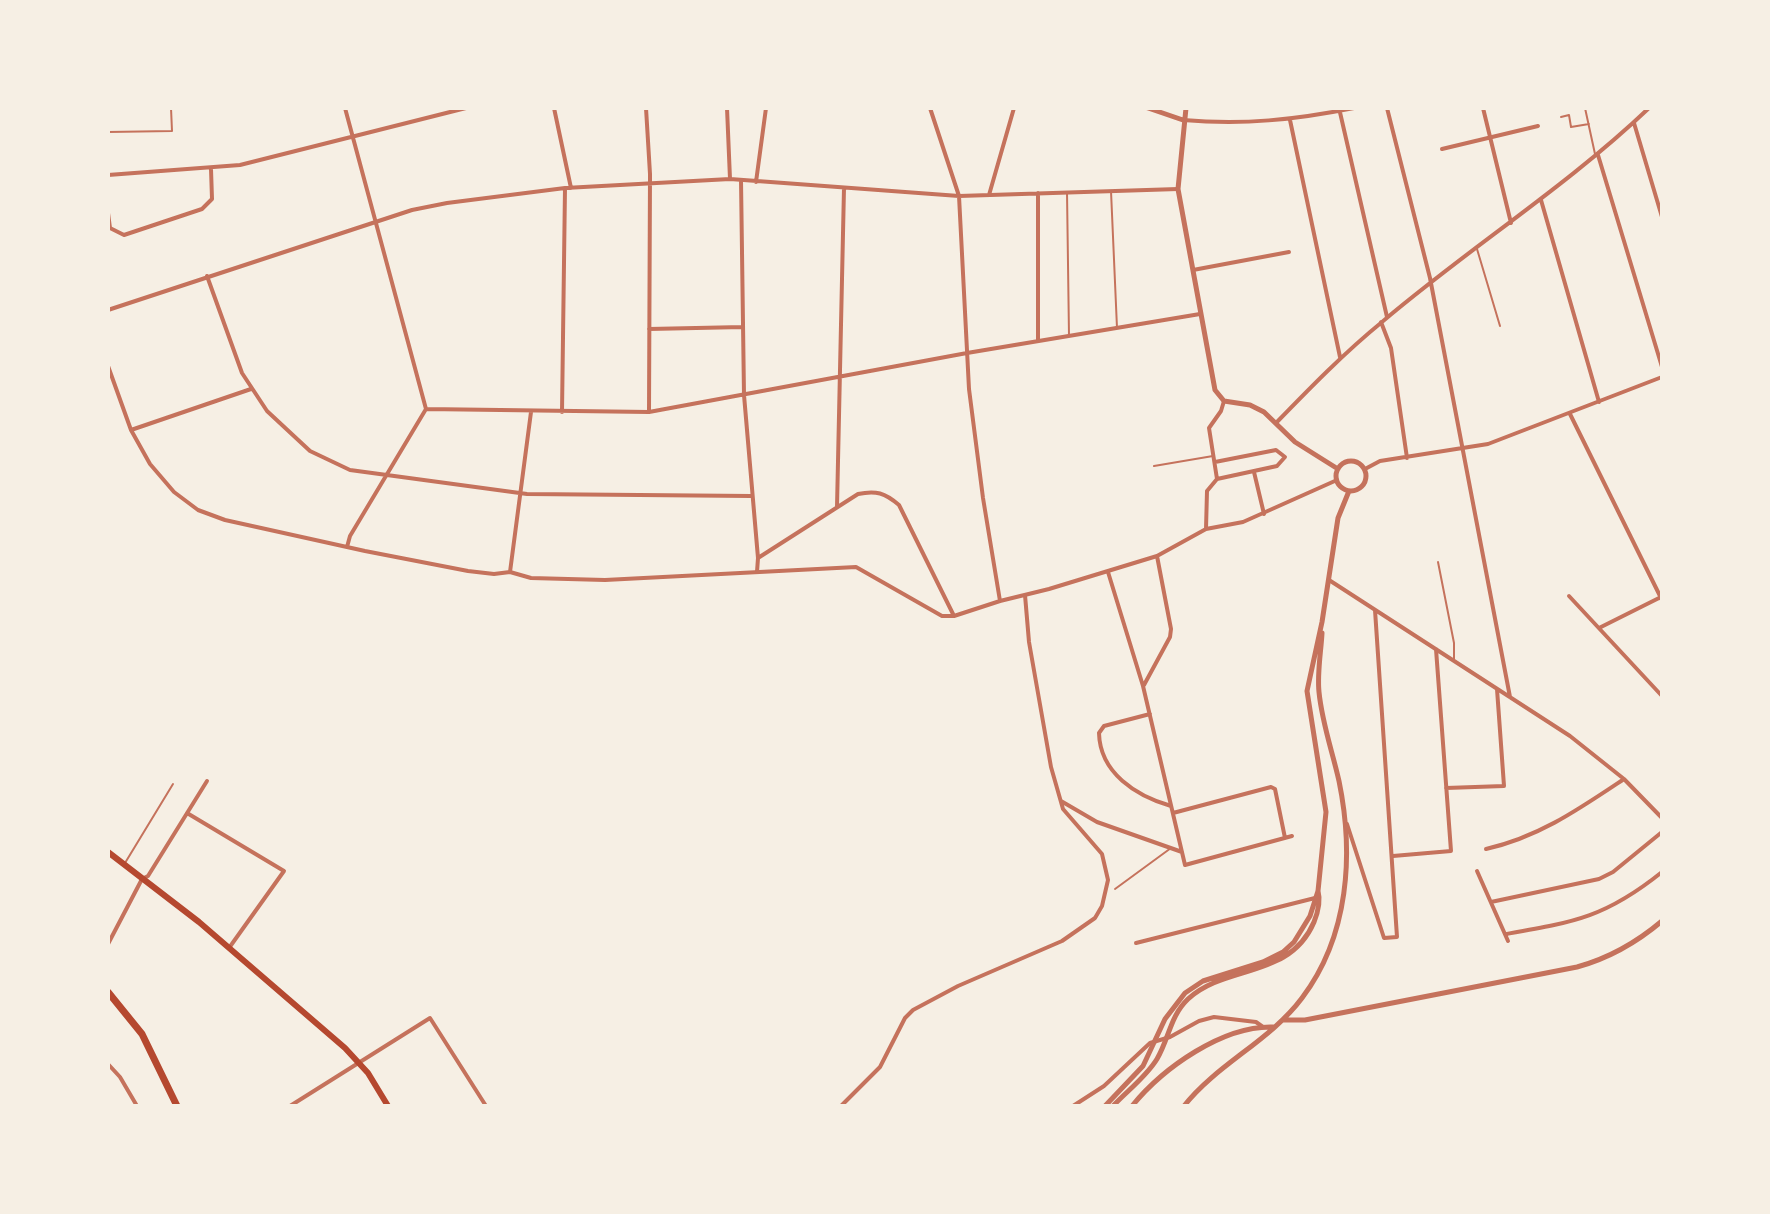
<!DOCTYPE html>
<html>
<head>
<meta charset="utf-8">
<style>
  body { margin:0 }
  #map { position:relative; width:1770px; height:1214px; overflow:hidden; background:#f6efe4; font-family:Overpass,sans-serif }
  canvas { display:block }
  .frame { position:absolute; inset:0; border:110px solid #f6efe4; pointer-events:none }
</style>
</head>
<body>
<div id="map">
<canvas width="1770" height="1214"></canvas>
<div class="frame"></div>
</div>
<script>
const c = document.querySelector('canvas').getContext('2d');
c.lineJoin = 'round';
function stroke(path, color, width, dash) { c.strokeStyle = color; c.lineWidth = width; c.lineCap = dash ? 'butt' : 'round'; c.setLineDash(dash || []); c.stroke(path); }
const service = new Path2D(`
  M1585,108l10,46
  M1561,117l8,-2 2,12 18,-3
  M108,132l64,-1 -1,-23
  M1111,191l6,137
  M1067,192l2,144
  M1477,249l23,77
  M1154,466l59,-10
  M1438,562l16,81v18
  M125,863l48,-79
  M1115,889l56,-41`);
const minor = new Path2D(`
  M345,108l81,301
  M554,108l17,80
  M646,108l4,66 -1,238
  M727,108l3,71
  M930,108l29,88 10,193 14,109 17,103
  M1339,108l48,209
  M1387,108l43,170 80,419
  M1483,108l28,115
  M1183,120c61,5 111,0 171,-12
  M1290,120l50,237
  M1634,123l28,94
  M1442,149l96,-23
  M1598,155l64,212
  M108,175l132,-10 226,-57
  M741,180l3,215 14,163
  M756,182l10,-74
  M1038,193v148
  M989,195l25,-87
  M1541,200l58,202
  M108,213l2,15 14,7 78,-26 10,-10 -1,-30
  M1193,270l96,-18
  M207,276l35,97 25,38 43,40 40,19 177,24 224,2
  M108,310l304,-100 35,-7 118,-15 165,-9 229,17 219,-7
  M1381,322l10,26 16,110
  M649,329l94,-2
  M108,366l23,64 19,34 24,28 24,18 27,10 140,31 103,20 26,3 16,-2 21,6 74,2 251,-13 86,49h12l46,-15 49,-12 108,-33 49,-27 37,-7 94,-42
  M426,409l223,3 318,-59 233,-39
  M562,412l3,-224
  M1570,414l92,186
  M1276,423c34,-35 68,-70 106,-101 87,-74 184,-135 267,-214
  M131,430l120,-41
  M1215,462l61,-12 9,7 -8,9 -60,13
  M1365,469l15,-8 108,-17 174,-67
  M1254,472l10,42
  M1217,479l-8,-51 12,-17 3,-10
  M837,507l7,-319
  M1206,529l1,-38 10,-12
  M347,547l3,-11 76,-127
  M510,572l21,-160
  M757,572l1,-14 100,-64c18,-4 27,-1 41,11l55,111
  M1108,572l35,114 42,179 107,-29
  M1329,580l241,156 54,43 38,39
  M1569,596l93,100
  M1599,628l62,-31
  M1144,685l26,-48 1,-8 -14,-73
  M1150,714l-46,12 -5,7c1,40 37,63 72,73
  M1446,788l58,-2 -7,-97
  M1061,801l36,21 85,30
  M187,813l97,58 -55,77
  M1173,813l98,-26 4,2 10,49
  M1347,824l37,114 13,-1 -22,-327
  M1486,849c53,-12 93,-40 138,-70
  M1393,856l58,-5 -15,-202
  M1477,871l31,70
  M1491,902l108,-23 14,-7 49,-40
  M1506,934c69,-12 100,-17 156,-62
  M1136,943l179,-45
  M108,944l34,-65 6,-3 59,-95
  M108,1064l12,13 17,29
  M290,1106l140,-88 56,88
  M841,1106l39,-39 25,-49 8,-8 45,-24 104,-45 33,-23 7,-12 6,-26 -6,-26 -39,-45 -12,-42 -22,-125 -4,-47
  M1073,1106l31,-20 46,-43 20,-6 29,-16 15,-4 42,5 7,5`);
const tertiary = new Path2D(`
  M1148,108l35,12
  M1186,108l-8,81 37,201 9,11 26,4 14,7 31,30 43,27
  M1336 476a15 15 0 1 1 30 0a15 15 0 1 1-30 0Z
  M1283,1020h22l272,-53c33,-9 59,-24 85,-46
  M1105,1106l38,-40 22,-47 20,-26 18,-12 60,-19 20,-10 11,-10 16,-26 8,-25 8,-79 -19,-121 15,-69 16,-104 11,-27
  M1113,1106c14,-15 33,-29 44,-47 12,-20 13,-43 31,-60 38,-35 102,-20 126,-77 4,-10 7,-20 4,-31
  M1132,1106c31,-38 91,-81 142,-79
  M1184,1106c33,-42 86,-65 118,-108 47,-62 52,-144 37,-217 -7,-31 -17,-58 -20,-89 -2,-19 2,-40 3,-59`);
const secondary = new Path2D(`
  M108,852l91,70 146,126 23,25 20,33`);
const primary = new Path2D(`
  M108,992l34,42 35,72`);
stroke(service, '#c5725c', 2);
stroke(minor, '#c5725c', 4);
stroke(tertiary, '#c5725c', 5);
stroke(secondary, '#b5482f', 6);
stroke(primary, '#b5482f', 7);
</script>
</body>
</html>
